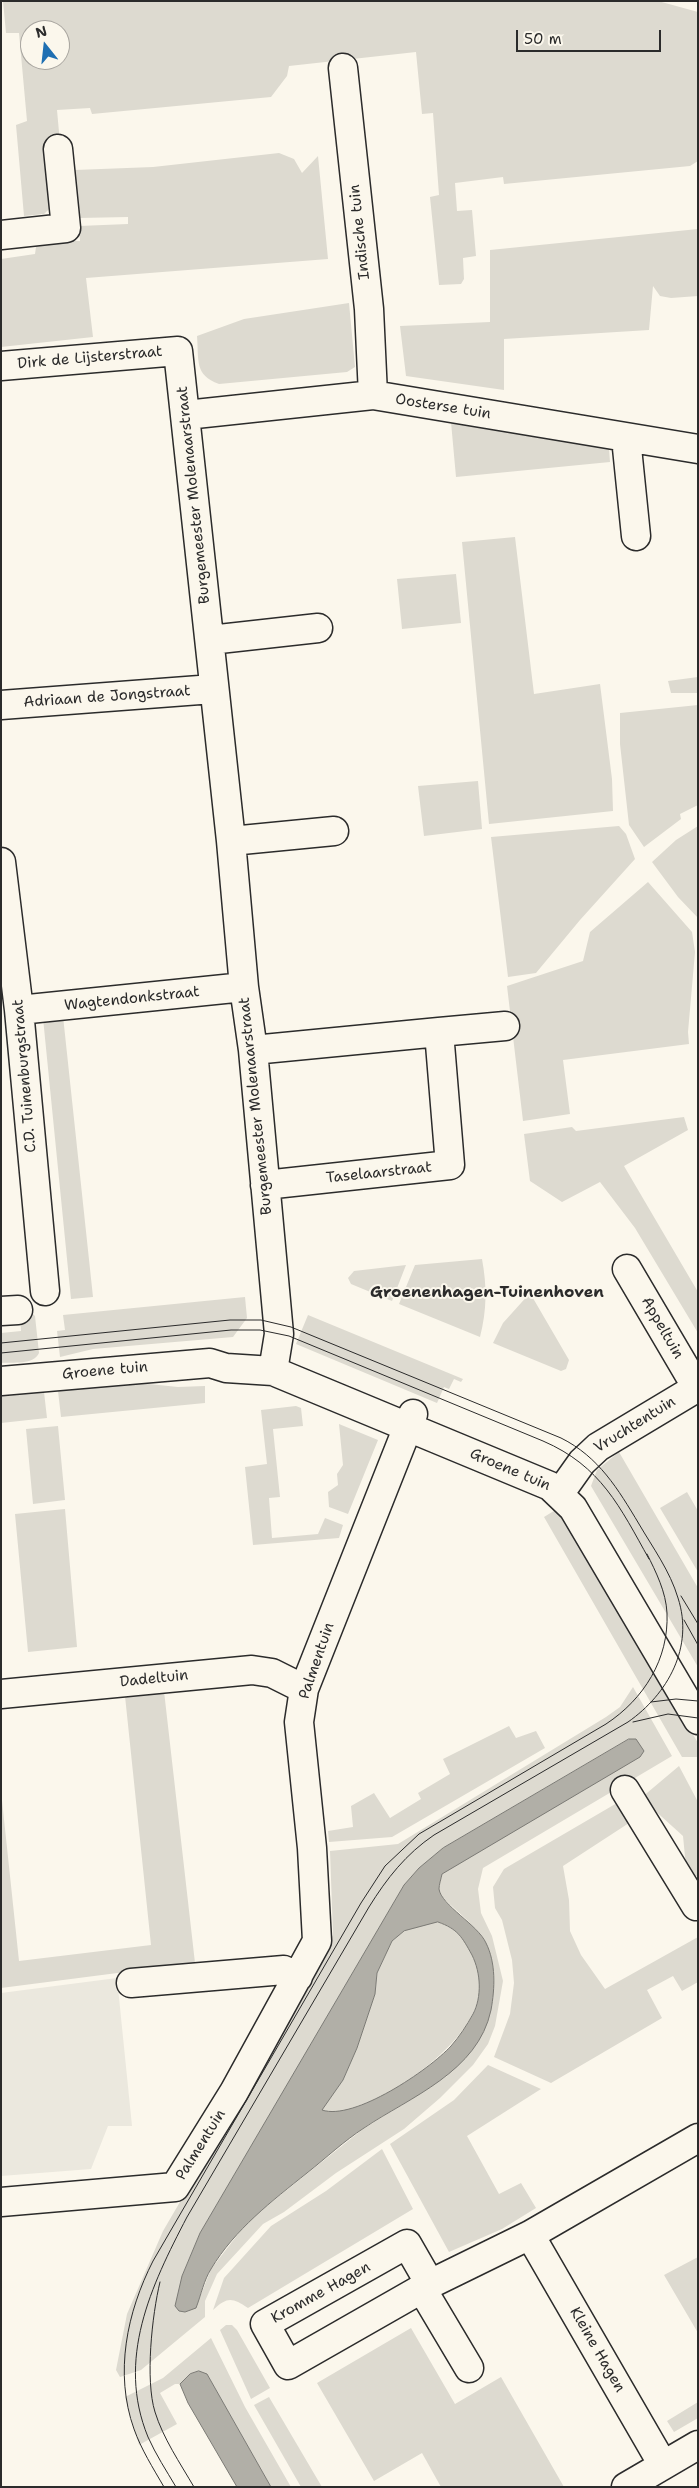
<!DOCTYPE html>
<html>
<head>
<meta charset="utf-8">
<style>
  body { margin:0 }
  #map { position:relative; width:699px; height:2488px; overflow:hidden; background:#fbf7ec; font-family:"Shantell Sans",sans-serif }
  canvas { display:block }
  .frame { position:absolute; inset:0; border:2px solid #2b2b2b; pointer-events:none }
  .north { position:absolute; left:20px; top:20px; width:50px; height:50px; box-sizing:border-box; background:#fbf7ec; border:1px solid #a8a59f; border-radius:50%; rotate:344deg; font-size:14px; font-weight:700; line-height:20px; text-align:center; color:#2b2b2b }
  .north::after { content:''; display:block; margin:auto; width:18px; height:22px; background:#1f6fb2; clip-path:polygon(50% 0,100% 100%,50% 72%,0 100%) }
  .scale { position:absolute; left:516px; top:30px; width:145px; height:22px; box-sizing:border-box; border:2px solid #2b2b2b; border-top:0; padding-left:6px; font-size:15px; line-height:18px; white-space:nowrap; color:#2b2b2b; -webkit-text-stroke:4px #fbf7ec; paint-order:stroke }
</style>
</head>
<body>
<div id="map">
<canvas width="699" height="2488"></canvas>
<div class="frame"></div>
<div class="north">N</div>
<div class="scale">50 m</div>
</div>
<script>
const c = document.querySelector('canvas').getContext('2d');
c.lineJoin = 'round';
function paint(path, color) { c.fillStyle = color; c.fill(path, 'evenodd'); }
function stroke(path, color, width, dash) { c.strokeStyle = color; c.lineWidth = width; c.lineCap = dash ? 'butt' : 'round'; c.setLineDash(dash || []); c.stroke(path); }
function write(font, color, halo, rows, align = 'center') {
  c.font = font + ' "Shantell Sans",sans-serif'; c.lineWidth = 4; c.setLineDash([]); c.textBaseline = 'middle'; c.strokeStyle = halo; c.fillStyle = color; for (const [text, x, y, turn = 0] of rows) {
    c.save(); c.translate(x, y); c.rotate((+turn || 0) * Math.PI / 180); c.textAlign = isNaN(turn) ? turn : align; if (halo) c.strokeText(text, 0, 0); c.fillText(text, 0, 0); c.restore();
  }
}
const built = new Path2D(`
  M117,1978l15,148h-24l-17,43 -90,7v-183z`);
const green = new Path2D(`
  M3,1h655l40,11v149l-8,5 -186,18 -1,-7 -48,6 2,28 15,-1 4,46 -13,2 1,21 -3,5 -22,1 -9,-88 9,-2 -6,-82 -11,1 -6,-62 -127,14 -2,10 -16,21 -179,17 -2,-6 -33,2 3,33 -17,2 7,63 -6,6 -20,2 -8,-91 11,-4 -8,-88h-13zM30,30h30v30h-30z
  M279,153l15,6 8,14 16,-17 10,103 -242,19 7,59 -92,10v-88l34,-5 2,-14 43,1 -1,-15 49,-2v-7l-49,1 -4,-48 78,-3z
  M698,229v67l-27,2 -11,-2 -7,-10 -4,44 -145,9v51l-98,-14 -6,-50 90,-4v-72z
  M349,303l6,64 -8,5 -128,12c-25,-9 -20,-24 -22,-48l47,-17z
  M451,422l158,27 1,13 -154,15z
  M515,537l19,157 66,-10 12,95 1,32 -124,13 -27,-282z
  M456,574l5,49 -59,6 -5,-50z
  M698,677v16h-27l-3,-12z
  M698,705v100l-18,9 1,5 -37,28 -15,-22 -9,-81v-31z
  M478,781l4,48 -58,7 -6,-50z
  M619,826l7,8 9,25 -55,61 -44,53 -28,4 -17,-140z
  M698,826v92l-20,-21 -26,-35 24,-22z
  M648,882l44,50 3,20 -7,80 1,12 -126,16 7,54 -47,7 -16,-135 76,-25 7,-29z
  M63,1016l30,281 -22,2 -28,-281z
  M684,1117l4,13 -64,36 74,126v41l-63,-105 -35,-46 -38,20 -32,-21 -6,-47 48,-7 4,4z
  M482,1259c5,27 5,51 -2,78l-81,-33 16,-39z
  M406,1265l-14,36 -41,-17 -3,-6 6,-7z
  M530,1293l39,67 -3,9 -5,2 -68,-28 10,-20z
  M245,1297l2,21 -14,19 -140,12 -33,8 -3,-26 8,-1 -2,-15z
  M29,1310l6,6 4,37c-5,12 -26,9 -38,10v-30l20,-2 -1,-14z
  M308,1315l155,64 -2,3 -7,-3 -5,10 -5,-2 -7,16 -141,-59z
  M139,1383l39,4 27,-1v17l-144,14 -3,-26z
  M44,1392l3,26 -46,5v-27z
  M296,1406l5,2 2,18 -30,3 7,68 -11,1 3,40 46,-4 7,-16 18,7 -4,13 -86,7 -8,-78 22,-3 -6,-54z
  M339,1424l39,16 -30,74 -19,-7 -1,-15 10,-7 -1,-11 6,-9z
  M58,1426l7,74 -32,4 -7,-75z
  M619,1452l79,136v79l-107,-181 6,-16z
  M687,1492l11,19v61l-38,-64z
  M65,1509l12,138 -49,5 -13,-138z
  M557,1509l57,89 84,145v14h-16l-138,-240z
  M633,1687l39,69 -189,112 -5,21 3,24 11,23 11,45 -8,45 -7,18 -15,21 -33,33 -36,31 -68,44 -52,39 -21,12 -46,50 -12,27v16l-64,53 -21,7 -4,-7 11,-56 36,-83 156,-267 14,-29 -3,-84 68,-7 208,-127 14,-10zM629,1739h7l-194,135 -3,16 4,8 24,22 18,21 7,19 2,21 -47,95 -84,53 -114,91 -38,49 -15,38 -11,5 -6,-1 3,-35 18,-43 204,-348 15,-17 24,-20z
  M164,1691l31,272 -194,25v-197l18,170 132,-16 -26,-249z
  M509,1726l7,12 20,-7 9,17 -153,89 -63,5 -1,-11 25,-4 -2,-21 23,-13 16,25 31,-19 -3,-6 32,-19 -7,-15z
  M679,1766l19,36v74l-11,1 -4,-41 -42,-38z
  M617,1803l12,20 -66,43 6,34 1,31 11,24 24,34 93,-52v45l-16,9 -9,-15 -26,14 15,28 -111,65 -57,-26 16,-43 4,-31 -2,-23 -10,-40 -7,-12 -2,-21 11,-18z
  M438,1922c22,8 26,17 36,37 26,51 -36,102 -74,127 -17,12 -40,19 -59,26l-11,1 -9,-3 22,-30 14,-32 18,-54 2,-21 15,-32 12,-10z
  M488,2065l53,24 -74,47 32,58 22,-11 15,25 -34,21 -53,23 -59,-108 64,-44z
  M382,2149l31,60 -165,99c-16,-11 -21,-11 -35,2l11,-32 47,-52 55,-35z
  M698,2257v76l-34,-58z
  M226,2325h6l5,5 33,58 -19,11 -31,-69z
  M411,2328l44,76 46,-27 63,110h-123l-19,-34 -48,28 -57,-98z
  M211,2338l34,69 46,80h-20l-64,-113h-17l-10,10h-5l-15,9 17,31 -38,21 -14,-48 38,-19z
  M269,2397l53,90h-21l-47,-82z
  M698,2402v16l-24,14 -7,-11z`);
const water = new Path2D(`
  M629,1739h7l8,12 -4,6 -198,117c-1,5 -3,11 -3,15 2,16 39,36 47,54 10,20 9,45 5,67 -13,62 -81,87 -127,118 -20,13 -38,30 -57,45 -35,28 -72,56 -96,96 -7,11 -10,26 -15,39l-11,4 -6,-1 -4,-5 7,-30 18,-43 204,-348 15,-17 24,-20zM438,1922c20,7 24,15 34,33 9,18 10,42 1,59 -6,11 -14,23 -22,32 -22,24 -97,75 -129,64l21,-30 14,-32 18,-54 2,-21 15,-32 12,-10z
  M199,2371l8,3 64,113h-34l-49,-84 -8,-19 10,-10z`);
const minor = new Path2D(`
  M343,68l26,241 4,86
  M1,235l65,-7 -8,-79
  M1,366l177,-15 53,490 13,146 9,63 26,284 -6,37
  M186,415l187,-20 325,54
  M626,438l10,98
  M210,640l108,-12
  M1,705l212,-16
  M231,841l103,-10
  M1,862l18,148 26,281
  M19,1010l225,-23
  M439,1032l66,-6
  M253,1050l186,-18 11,133 -185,20
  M627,1269l70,119
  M1,1311l17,-1
  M1,1381l209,-18 16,5 47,3 277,115 23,22 125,212
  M560,1493l22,-31 16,-15 100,-60
  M1,1694l251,-24 20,3 32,16
  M625,1790l71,116 2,-1
  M131,1983l153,-13 14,7
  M1,2202l174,-15 59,-95 83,-151 -5,-93 -13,-126 5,-33 109,-275
  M530,2235l133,230
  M430,2284l-23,-40 -142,80 23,41 142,-81 100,-49 168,-97
  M422,2289l47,79
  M626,2487l72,-42`);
const tram = new Path2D(`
  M1,1343l229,-23h31l30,7 270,111c38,19 57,51 78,86 14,24 31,47 39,74 16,49 -10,96 -50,124l-194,113c-28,19 -47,43 -65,72l-182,310c-36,69 -71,142 -39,220 8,18 18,33 28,50
  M1,1353l230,-23h29l29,6 254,105c58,25 77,66 106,118
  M681,1596l17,28
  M684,1620l14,25
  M651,1702l25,-3 22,2
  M633,1722l35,-8 30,4
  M160,2282c-8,33 -15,98 -5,130 8,26 25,51 39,75
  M164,2487c-11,-19 -23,-38 -30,-58 -20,-56 -7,-117 19,-168l208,-358 24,-37 34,-32 187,-110c38,-25 63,-65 61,-111 -1,-21 -11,-41 -20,-59`);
const streetNames = [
  ["Indische tuin",360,232,-96],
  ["Dirk de Lijsterstraat",90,358,-5],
  ["Oosterse tuin",443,407,9],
  ["Burgemeester Molenaarstraat",194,495,-96],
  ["Adriaan de Jongstraat",107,697,-4],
  ["Wagtendonkstraat",132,999,-6],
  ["C.D. Tuinenburgstraat",25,1076,-95],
  ["Burgemeester Molenaarstraat",256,1106,-96],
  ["Taselaarstraat",379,1173,-6],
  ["Appeltuin",662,1328,60],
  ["Groene tuin",105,1371,-5],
  ["Vruchtentuin",635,1425,-32],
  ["Groene tuin",510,1470,23],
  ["Palmentuin",317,1661,-71],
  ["Dadeltuin",154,1679,-6],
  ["Palmentuin",201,2145,-58],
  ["Kromme Hagen",321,2293,-29],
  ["Kleine Hagen",597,2350,60]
];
const neighbourhoodNames = [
  ["Groenenhagen-Tuinenhoven",487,1293]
];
paint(built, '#ebe8de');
paint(green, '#dddad0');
paint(water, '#b1afa7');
stroke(water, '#7b7a75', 1);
stroke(minor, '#2b2b2b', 31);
stroke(minor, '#fbf7ec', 28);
stroke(tram, '#2b2b2b', 1);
write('15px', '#2b2b2b', '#fbf7ec', streetNames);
write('bold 16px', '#2b2b2b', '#fbf7ec', neighbourhoodNames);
</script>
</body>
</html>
